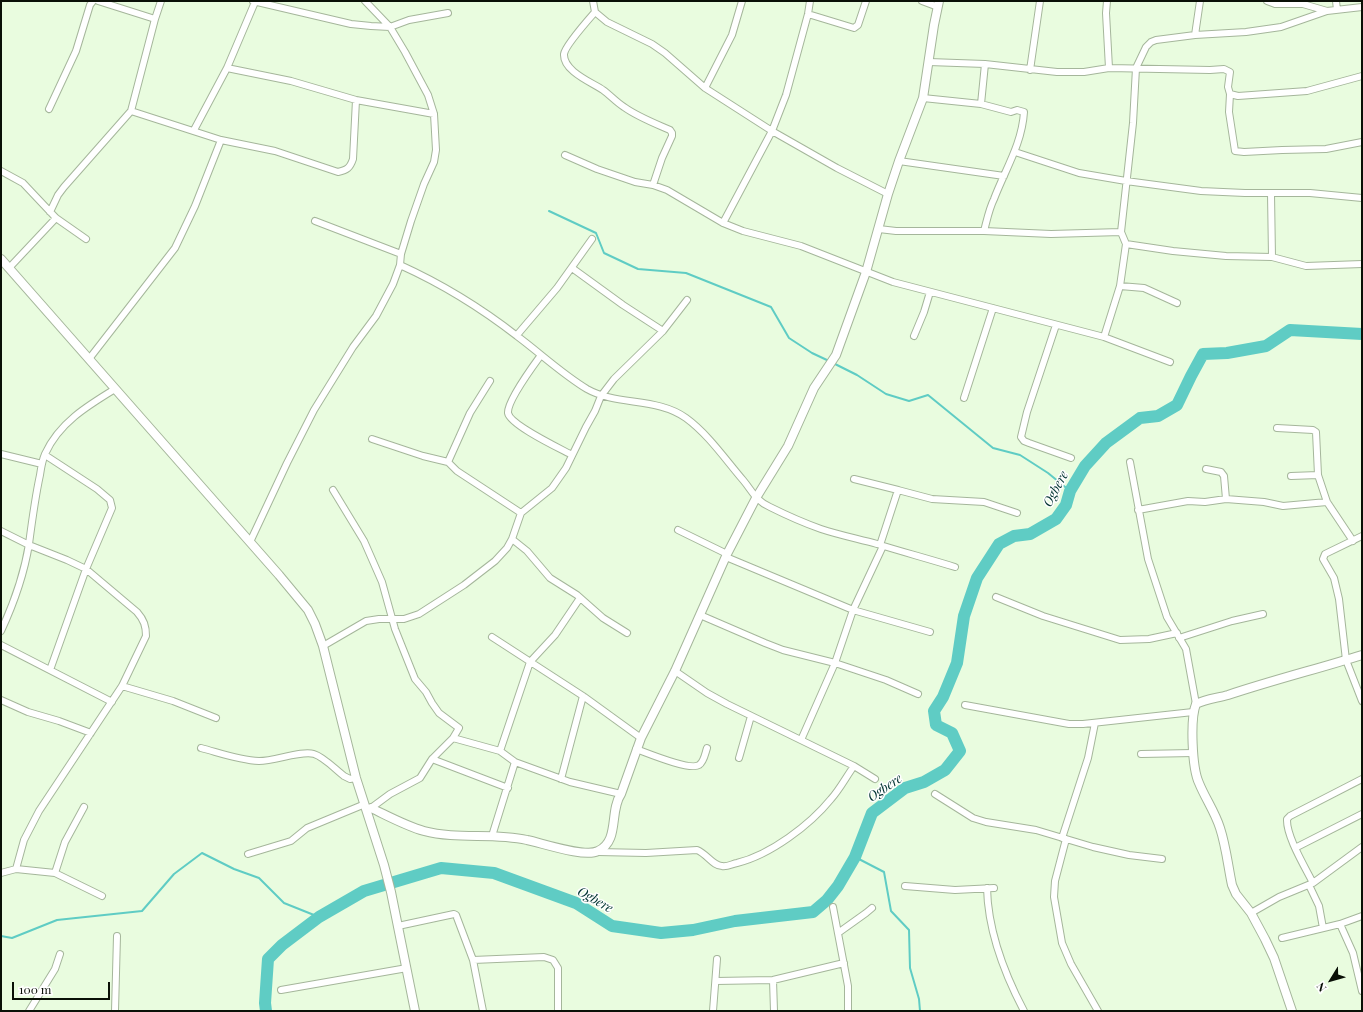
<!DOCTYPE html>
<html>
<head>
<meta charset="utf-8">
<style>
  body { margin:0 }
  #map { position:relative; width:1363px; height:1012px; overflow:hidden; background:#e9fcdf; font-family:"Playfair Display",serif }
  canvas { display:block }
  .frame { position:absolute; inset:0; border:2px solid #0a1007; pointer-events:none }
  .north { position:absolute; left:1311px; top:960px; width:40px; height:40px; -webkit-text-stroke:3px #fff; paint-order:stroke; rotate:233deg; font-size:11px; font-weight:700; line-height:16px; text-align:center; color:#0a1007 }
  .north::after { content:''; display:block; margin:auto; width:14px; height:18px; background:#0a1007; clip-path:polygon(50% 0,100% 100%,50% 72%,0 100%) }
  .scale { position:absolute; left:12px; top:982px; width:98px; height:18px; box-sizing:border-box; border:2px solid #0a1007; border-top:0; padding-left:5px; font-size:12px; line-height:14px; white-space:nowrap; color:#0a1007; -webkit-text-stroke:3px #fff; paint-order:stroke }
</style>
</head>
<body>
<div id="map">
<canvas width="1363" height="1012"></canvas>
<div class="frame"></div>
<div class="north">N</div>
<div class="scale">100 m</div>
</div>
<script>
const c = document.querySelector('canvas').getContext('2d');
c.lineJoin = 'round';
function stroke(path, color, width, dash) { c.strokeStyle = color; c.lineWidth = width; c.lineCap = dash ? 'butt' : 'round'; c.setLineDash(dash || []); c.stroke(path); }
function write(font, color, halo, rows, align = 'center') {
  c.font = font + ' "Playfair Display",serif'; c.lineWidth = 3; c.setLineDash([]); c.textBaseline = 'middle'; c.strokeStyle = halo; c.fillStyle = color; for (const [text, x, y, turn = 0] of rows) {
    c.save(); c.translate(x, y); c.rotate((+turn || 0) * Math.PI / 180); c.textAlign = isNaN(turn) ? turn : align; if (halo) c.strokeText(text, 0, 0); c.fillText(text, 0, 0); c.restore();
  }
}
const stream = new Path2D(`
  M549,211l47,22 8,20 34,16 48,4 85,34 18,31 23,15 17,8
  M833,363l24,12 29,19 23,7 19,-6 65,53 27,7 28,18 22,18
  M855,857l29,15 7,39 18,19 1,38 9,31 1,12
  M1,936l11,2 45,-18 85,-9 32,-37 28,-21 32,16 25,9 25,25 35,14`);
const river = new Path2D(`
  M266,1011l-1,-8 3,-44 14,-14 37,-28 45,-26 77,-23 53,5 82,30 36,23 49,7 32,-3 42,-9 78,-9 14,-12 11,-14 17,-29 17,-44 33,-25 19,-6 21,-12 15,-19 -8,-18 -16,-8 -2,-14 9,-14 14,-34 7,-47 13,-38 22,-34 15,-8 16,-2 26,-15 10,-14 4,-14 15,-25 21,-23 34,-25 18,-2 19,-11 14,-29 12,-22 24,-1 39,-7 24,-16 72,4`);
const street = new Path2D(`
  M98,1l57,18
  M253,1l98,23 20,2 19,1 19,-7 39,-7
  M593,1l2,11 12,10 45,22 13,9 40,35 67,43 65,37 51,26
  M922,1l16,6
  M1107,1l-1,12 3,55
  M1267,1l8,3h28l24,7
  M1336,1l1,9
  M1362,7l-35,4 -46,16 -35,5 -51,3 -39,5 -5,2 -5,5 -10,21 -3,55 -12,109 5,12 47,7 53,5 46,1 34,9 56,-2
  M595,12c-7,8 -30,34 -31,42 -1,17 27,28 39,36 7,5 13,12 21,17 14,10 30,16 46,23l2,3v3l-10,22 -9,27
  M808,14l46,14 4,-3 8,-24
  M1195,35l5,-34
  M929,62l56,2 72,8h27l25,-4 101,2 14,-1 6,3 -2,15 2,7 -1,18 6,39 9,1 38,-2 44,-1 36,-7
  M227,68l64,13 65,19 78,14
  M1030,70l10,-69
  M705,88l27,-53 10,-34
  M1230,94l8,2 69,-5 55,-15
  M923,98l58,6 30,8 6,-2 7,2c-2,32 -19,58 -30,87 -5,10 -7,21 -10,32
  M981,104l4,-40
  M49,109l27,-58 14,-46 3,-4
  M131,111l90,29 54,11 63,21c9,-2 12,-4 15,-13l3,-59
  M194,130l33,-62 28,-66
  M1015,152l64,21 47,8 75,10 44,2h65l52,5
  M565,155l32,14 38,13 18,3 14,5 56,33 20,8 58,15 92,36 211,55 66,25
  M899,161l105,15
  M1,171l22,12 33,35 30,21
  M1271,194l1,63
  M50,212l8,-17 6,-8 67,-76 24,-92 6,-18
  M315,221l86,33
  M723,223l49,-92 14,-36 22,-81 2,-13
  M879,229l17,2h88l67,3 70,-2
  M400,265c42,19 81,43 117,71 23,17 45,38 70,53 30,17 70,8 99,29 22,16 39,41 57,62 10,12 12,20 27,27 16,8 34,16 51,22 18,6 38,10 56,15 26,8 52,15 78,23
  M9,268l47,-50
  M572,268l51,37 40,26
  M1120,286l24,2 33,15
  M1056,325l-29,87 -6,25 3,4 5,2 42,15
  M517,335l40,-47 35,-49
  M914,336l10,-24 6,-20
  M1104,337l16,-51 6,-42
  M541,355c-8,11 -34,46 -33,58 2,12 53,36 64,42
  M89,359l86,-111 20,-42 26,-66
  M964,398l29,-90
  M1277,428l36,2 3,2 2,43 9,27 26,39
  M372,439l51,17 25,6 9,9 64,42
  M1,454l41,10
  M45,455l52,34 13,11 2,8 -26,61 -36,101
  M448,462l22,-49 20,-32
  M1130,462l18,97 19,58 19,32 10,55
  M1206,469l15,3 3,4 2,23
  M1291,476l27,-1
  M854,479l44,11
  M333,490l31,51 18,41 13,47 20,50 11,13 6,11 7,10 20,15 -6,10 -21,21 -12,19 -30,16 -19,14
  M1138,510l50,-9 17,1 21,-3 38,3 19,4 44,-4
  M678,530l49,24
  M1,531l28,14 38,15 19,9 51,43c7,8 9,14 9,24l-24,50 -83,125 -15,29 -8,29
  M1362,536l-37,18 -2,5 11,19 5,21 7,61 16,41
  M512,539l15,12 23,27 27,17 26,23 24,15
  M250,542l37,-79 27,-53 39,-63 23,-31 17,-32 7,-19 1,-11 10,-33 13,-37 10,-22 2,-12 -2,-36 -6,-19 -23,-43 -15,-25 -25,-26
  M880,545l18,-55 34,9 52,3 33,11
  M726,557l127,53 77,22
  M996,597l47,19 77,24 29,-1 28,-6
  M700,615l65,28 18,7 52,13 51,17 32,14
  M1,631c13,-28 23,-56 28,-87 3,-23 6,-46 11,-69 1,-7 2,-14 5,-21 14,-31 42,-48 70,-65
  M492,637l91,59 58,42
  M1179,638l53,-17 31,-7
  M1,645l111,57
  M323,646l43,-25 13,-2h25l15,-5 45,-29 31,-24 12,-13 5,-9 9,-26 31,-25 14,-20 20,-41 9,-16 6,-15 13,-17 49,-48 24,-31
  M675,671l32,22 20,11 127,62 21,13
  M122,686l51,15 43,17
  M1,700l27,12 31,9 32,12
  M965,705l104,19h14l110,-12
  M453,738l47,13 15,11 55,20 51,12
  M801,740l34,-77 18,-53 30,-64
  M201,748c19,5 38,12 58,13 16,0 43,-11 55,-7 10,3 22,16 30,22l6,3 6,-1
  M636,749c11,4 54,22 63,16 5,-3 6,-11 8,-17
  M500,751l30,-89 25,-27 25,-37
  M1141,754l52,-1
  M739,758l12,-42
  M432,759l76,29
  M561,779l22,-83
  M935,794l38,24 13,4 50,8 57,17 36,8 33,4
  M492,836l23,-74
  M1062,838l26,-80 7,-35
  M1066,839l-11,42 -1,16 8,46 9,21 27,47
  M1295,848l67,-34
  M598,852l48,1 51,-3c10,4 16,16 25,16 5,1 10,-2 15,-3 33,-8 73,-38 94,-64 9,-10 15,-22 23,-33
  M248,854l43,-13 16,-13 58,-24
  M1,873l15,-4 39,4 47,23
  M55,873l10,-31 19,-35
  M1313,883c-8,-16 -27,-47 -26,-64l3,-3 72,-37
  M1309,885l10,21 4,22
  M905,886l50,4 39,-2
  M987,888c1,44 17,85 37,123
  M833,907l15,79v25
  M1251,913l28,-16 34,-14 49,-36
  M1340,924l13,29 9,38
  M398,926l56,-12 2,1 17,45 10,51
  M838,933l28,-20 6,-5
  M1282,938l58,-14 22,-8
  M473,960l71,-3 9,3 5,8v43
  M773,980l1,31
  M716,981l57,-1 71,-17
  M281,990l126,-22
  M29,1011l26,-42 5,-15
  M115,1011l2,-75
  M713,1011l4,-52`);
const secondary = new Path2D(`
  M1,259l278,316 29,35 7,14 8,22 33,132 28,87 7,27 24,119
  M367,810l4,-2c17,8 35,18 53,23 34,9 69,1 103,9 15,3 58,18 71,11 22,-10 11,-40 23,-57l20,-56 34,-67 52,-117 29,-56 32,-52 26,-58 22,-33 30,-83 22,-78 11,-33 24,-63 11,-73 5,-24
  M1292,1011l-18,-53 -9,-19 -14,-26 -15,-19 -4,-9c-4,-19 -6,-39 -12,-57 -5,-16 -15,-30 -21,-45 -7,-15 -9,-64 -3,-79 10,-5 22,-6 32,-9 45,-15 89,-26 134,-40`);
const waterNames = [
  ["Ogbere",1056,489,-62],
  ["Ogbere",885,788,-34],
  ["Ogbere",595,900,30]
];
stroke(stream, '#5fccc4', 2);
stroke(river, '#5fccc4', 12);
stroke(street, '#a5b69b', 8);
stroke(secondary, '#a5b69b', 10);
stroke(street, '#fff', 6);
stroke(secondary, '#fff', 8);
write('italic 13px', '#003331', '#fff', waterNames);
</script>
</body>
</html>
